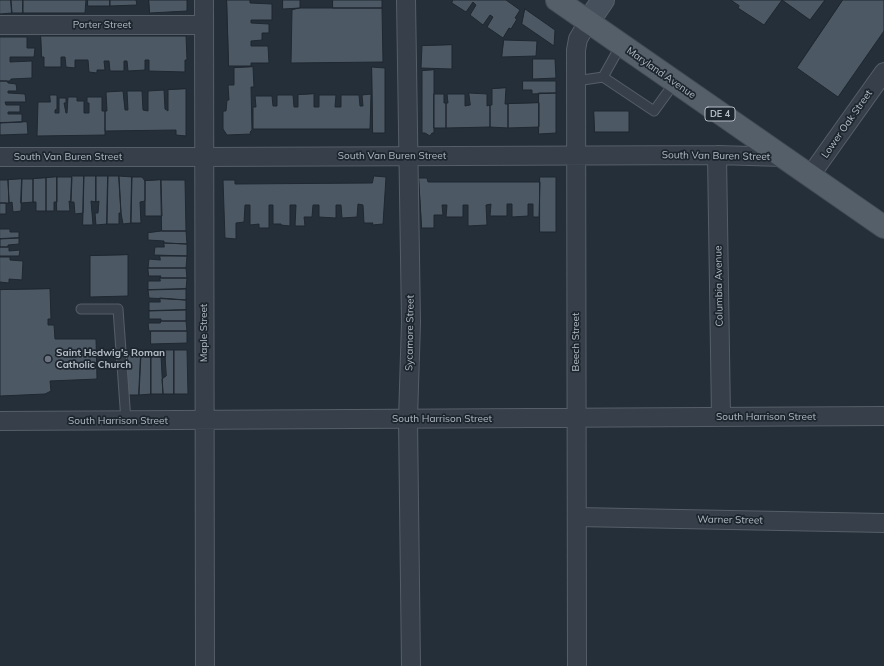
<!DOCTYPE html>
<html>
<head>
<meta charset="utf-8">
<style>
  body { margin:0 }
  canvas { display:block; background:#242f39 }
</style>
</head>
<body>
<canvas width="884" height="666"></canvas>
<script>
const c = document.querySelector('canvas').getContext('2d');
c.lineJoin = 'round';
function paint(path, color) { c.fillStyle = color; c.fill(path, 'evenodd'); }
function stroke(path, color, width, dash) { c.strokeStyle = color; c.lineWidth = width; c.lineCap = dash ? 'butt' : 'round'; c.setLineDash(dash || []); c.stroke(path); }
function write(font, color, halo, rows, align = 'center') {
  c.font = font + ' Mulish,sans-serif'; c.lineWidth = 3.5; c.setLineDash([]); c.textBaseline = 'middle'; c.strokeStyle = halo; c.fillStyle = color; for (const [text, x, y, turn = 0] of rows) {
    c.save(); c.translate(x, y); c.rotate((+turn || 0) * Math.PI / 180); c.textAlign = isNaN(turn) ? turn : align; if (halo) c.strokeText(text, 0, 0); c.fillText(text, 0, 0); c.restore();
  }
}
const building = new Path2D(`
  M0,0h11l1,13 -12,1z
  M11,0h12v13h-11z
  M23,0h63l-1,13h-62z
  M88,0h22v6h-22z
  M110,0h26l1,5 -27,1z
  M149,0h38v11l-37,2z
  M227,0h23v3l22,1v16h-21v3l18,1v9h-7v7l-11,1v5h17l1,17h-18v3h-22z
  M283,0h17v8l-17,1z
  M333,0h49v8h-49z
  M453,0h53l14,10 -5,8 2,1 -6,10 -2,-1 -6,10 -16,-11 6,-10 -3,-2 -7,10 -13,-10 6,-10 -3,-3 -7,10 -14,-9z
  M731,0h94l-15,20 -28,-20 -18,25 -26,-17 1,-2z
  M843,0h41v31l-46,66 -41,-29z
  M300,8h82l1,54 -92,1 1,-53z
  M525,9l30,21 -1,16 -32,-22z
  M41,36h145l1,24h-2v12l-36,-1v-11h-4v10l-17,1 -1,-10h-3v10h-14l-1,-10h-5l1,9h-8v3l-8,-1 -1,-12h-13v8l-9,-1 -1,-10h-4v10h-17v-10h-2z
  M0,37h27v11h8l-1,9h-24v5l22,-1v17l-21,1 -1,2h-10z
  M504,40l33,1 -1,15 -34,1z
  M452,45v24l-31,-1 1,-22z
  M533,59h22l1,19 -23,1z
  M253,67l1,20h-3l1,43 -2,2 1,2 -24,1 -4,-6v-18h3l1,-11h2l-1,-15h6v-17z
  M372,67l13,1v65h-12z
  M434,70v63h-2l-2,3 -5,-3h-3v-62z
  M0,81h7l1,2 8,1 1,7h-9v2l17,1 1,8h-21l1,3h14v7h-12v2h14v8l-22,1z
  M523,81h33v12l-24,1v-4h-9z
  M506,88l-1,16h3v24l-18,-1v-22h2v-16z
  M186,89v47l-10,-1v-5l-71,1v-20h2l-1,-19 17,-1 2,19h3l-1,-19h15l1,19 5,1v-20l16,-1 1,19 3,2v-21z
  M469,93l18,1v12l3,-1v22l-44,1v-25h2l-1,-9h18v12l5,-1z
  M539,93h17v40l-17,1z
  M314,94v13h5v-12h17l-1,12h6v-12h18l1,11h3l-1,-11 9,-1 -1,35h-117v-22h3l-1,-11h17l1,10h4v-11h16l1,12h4v-12z
  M434,94h10v9h2v25h-12z
  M50,95h7v14l-2,1v3h4v-15h7v5h-2l2,10h1l1,-16h9v4h7v12h5v-10h-2v-6h15v14h3v24l-68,1 1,-34h12z
  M539,103v24l-31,1v-24z
  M594,111h35v21h-34z
  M27,122l1,12 -28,1v-12z
  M72,176h12l-1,37 -8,1 -1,-12h-3z
  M84,176h12v26l-5,-1 2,24h-10z
  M96,176h12l-1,48 -11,1 -1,-12h3l1,-12 -3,1z
  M108,176h11l2,37h-2v11h-12z
  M119,176l13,1 -1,46 -8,1 -2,-11z
  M374,176l12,1 -3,47 -11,1 1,-2h-9l-1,-18 -5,-1 -1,13 -15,1 -1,-13h-5v13l-17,-1v-12h-6l-1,12h-8l1,9h-10l1,-21h-6v21l-9,-1v-1h-8v-19h-4v23h-10v-4l-9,1v-20h-5l-1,17 -8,1v16l-11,-1 -2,-58h12v4l137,-1z
  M57,177h15l-1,25 -2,-1 1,10h-13z
  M57,177v25h-3v9h-8v-33z
  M132,177h10l3,4v20l-5,1 1,21h-10z
  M540,177h16v55h-16z
  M46,178v33h-10v-9h-3v-23z
  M419,178h8l1,4h112l-1,35h-6v-13h-5v12l-16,1v-13h-5v12h-17l1,-12 -5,1 1,20 -19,1v-21h-5v12h-17l1,-12h-5l1,10h-9v13h-12z
  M22,179h11v23l-12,1z
  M22,179l-1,32 -8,1 -1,-10 -3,1 -1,-23z
  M0,180h8l1,23h-9z
  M161,180h24l1,51h-24z
  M161,180l1,36h-17v-35z
  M0,203h6v11h-6z
  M0,229h10v3h9v6l-19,1z
  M162,231h24l1,13 -23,-1v-2l-16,-1v-7z
  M19,238v6l-11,1v2h-8v-8z
  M164,243l23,1v12l-33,-1 1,-8h9z
  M0,247h9v4l11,-1 -1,6h-19z
  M128,255v41l-38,1v-41z
  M160,256h27l-1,12h-38l1,-9 11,1z
  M0,257h10v3l13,1 -1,19 -13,-1v4l-9,-1z
  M148,268h38l1,10h-27l1,-2h-12z
  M160,278h27l-1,11 -38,1v-9h12z
  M50,289l1,30h-3v6h6l1,14h41l1,40 -47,2 1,10 -6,3 -45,2v-106z
  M186,289v11l-37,-2 -1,-8z
  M160,298l26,2v10l-37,1v-9h11z
  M186,310v11h-25v-2h-12v-8z
  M161,321h25l1,10h-38l-1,-8h12z
  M151,331h36v12l-36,1z
  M165,350h9v44h-11l-1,-15 4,-3z
  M174,350h13l1,44h-14z
  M141,354l-2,41h-12v-40z
  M141,354l10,1v39l-12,1z
  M151,355h10l2,39h-12z`);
const lane = new Path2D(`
  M621,45l-18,32 51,34 21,-29
  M576,81l27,-4
  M81,309h37l8,112`);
const street = new Path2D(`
  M204,0l1,666
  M406,0l5,322 -3,97 3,247
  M0,25h204
  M717,155l4,262
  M0,157h204l513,-2 66,2
  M810,176l74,-104
  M0,421l884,-5
  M577,517l307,6
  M577,666l-1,-616 2,-11 10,-17`);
const secondary = new Path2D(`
  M588,22l15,-22`);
const primary = new Path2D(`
  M557,0l327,227`);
const markers = [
  [48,359,4,"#6b7280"]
];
const shields = [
  [720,114,30]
];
const shieldNames = [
  ["DE 4",720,114]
];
const streetNames = [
  ["Porter Street",102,25],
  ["Maryland Avenue",661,73,35],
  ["Lower Oak Street",847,124,-55],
  ["South Van Buren Street",392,156],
  ["South Van Buren Street",716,156,1],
  ["South Van Buren Street",68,157],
  ["Columbia Avenue",719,286,-91],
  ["Maple Street",204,333,-90],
  ["Sycamore Street",410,333,-89],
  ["Beech Street",576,342,-90],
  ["South Harrison Street",766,417],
  ["South Harrison Street",442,419],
  ["South Harrison Street",118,421],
  ["Warner Street",730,520,1]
];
const poiNames = [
  ["Saint Hedwig's Roman",56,353],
  ["Catholic Church",56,365]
];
paint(building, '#4c5965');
stroke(building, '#1f2730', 1);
stroke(lane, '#565e68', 11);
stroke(street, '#565e68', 20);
stroke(secondary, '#565e68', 24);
stroke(primary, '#444c56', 24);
stroke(lane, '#37404a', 9);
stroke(street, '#37404a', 18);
stroke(secondary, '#46505c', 22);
stroke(primary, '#555f6a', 22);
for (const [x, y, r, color] of markers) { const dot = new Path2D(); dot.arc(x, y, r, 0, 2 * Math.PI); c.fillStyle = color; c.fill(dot); stroke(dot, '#1d252e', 1.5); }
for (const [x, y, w] of shields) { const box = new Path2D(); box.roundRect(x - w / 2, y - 7, w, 14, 3); c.fillStyle = '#1d252e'; c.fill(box); stroke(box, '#b3bbc5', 1); }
write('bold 9px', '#b3bbc5', null, shieldNames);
write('10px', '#b3bbc5', '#1d252e', streetNames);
write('bold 10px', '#b3bbc5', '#1d252e', poiNames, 'left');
</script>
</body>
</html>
